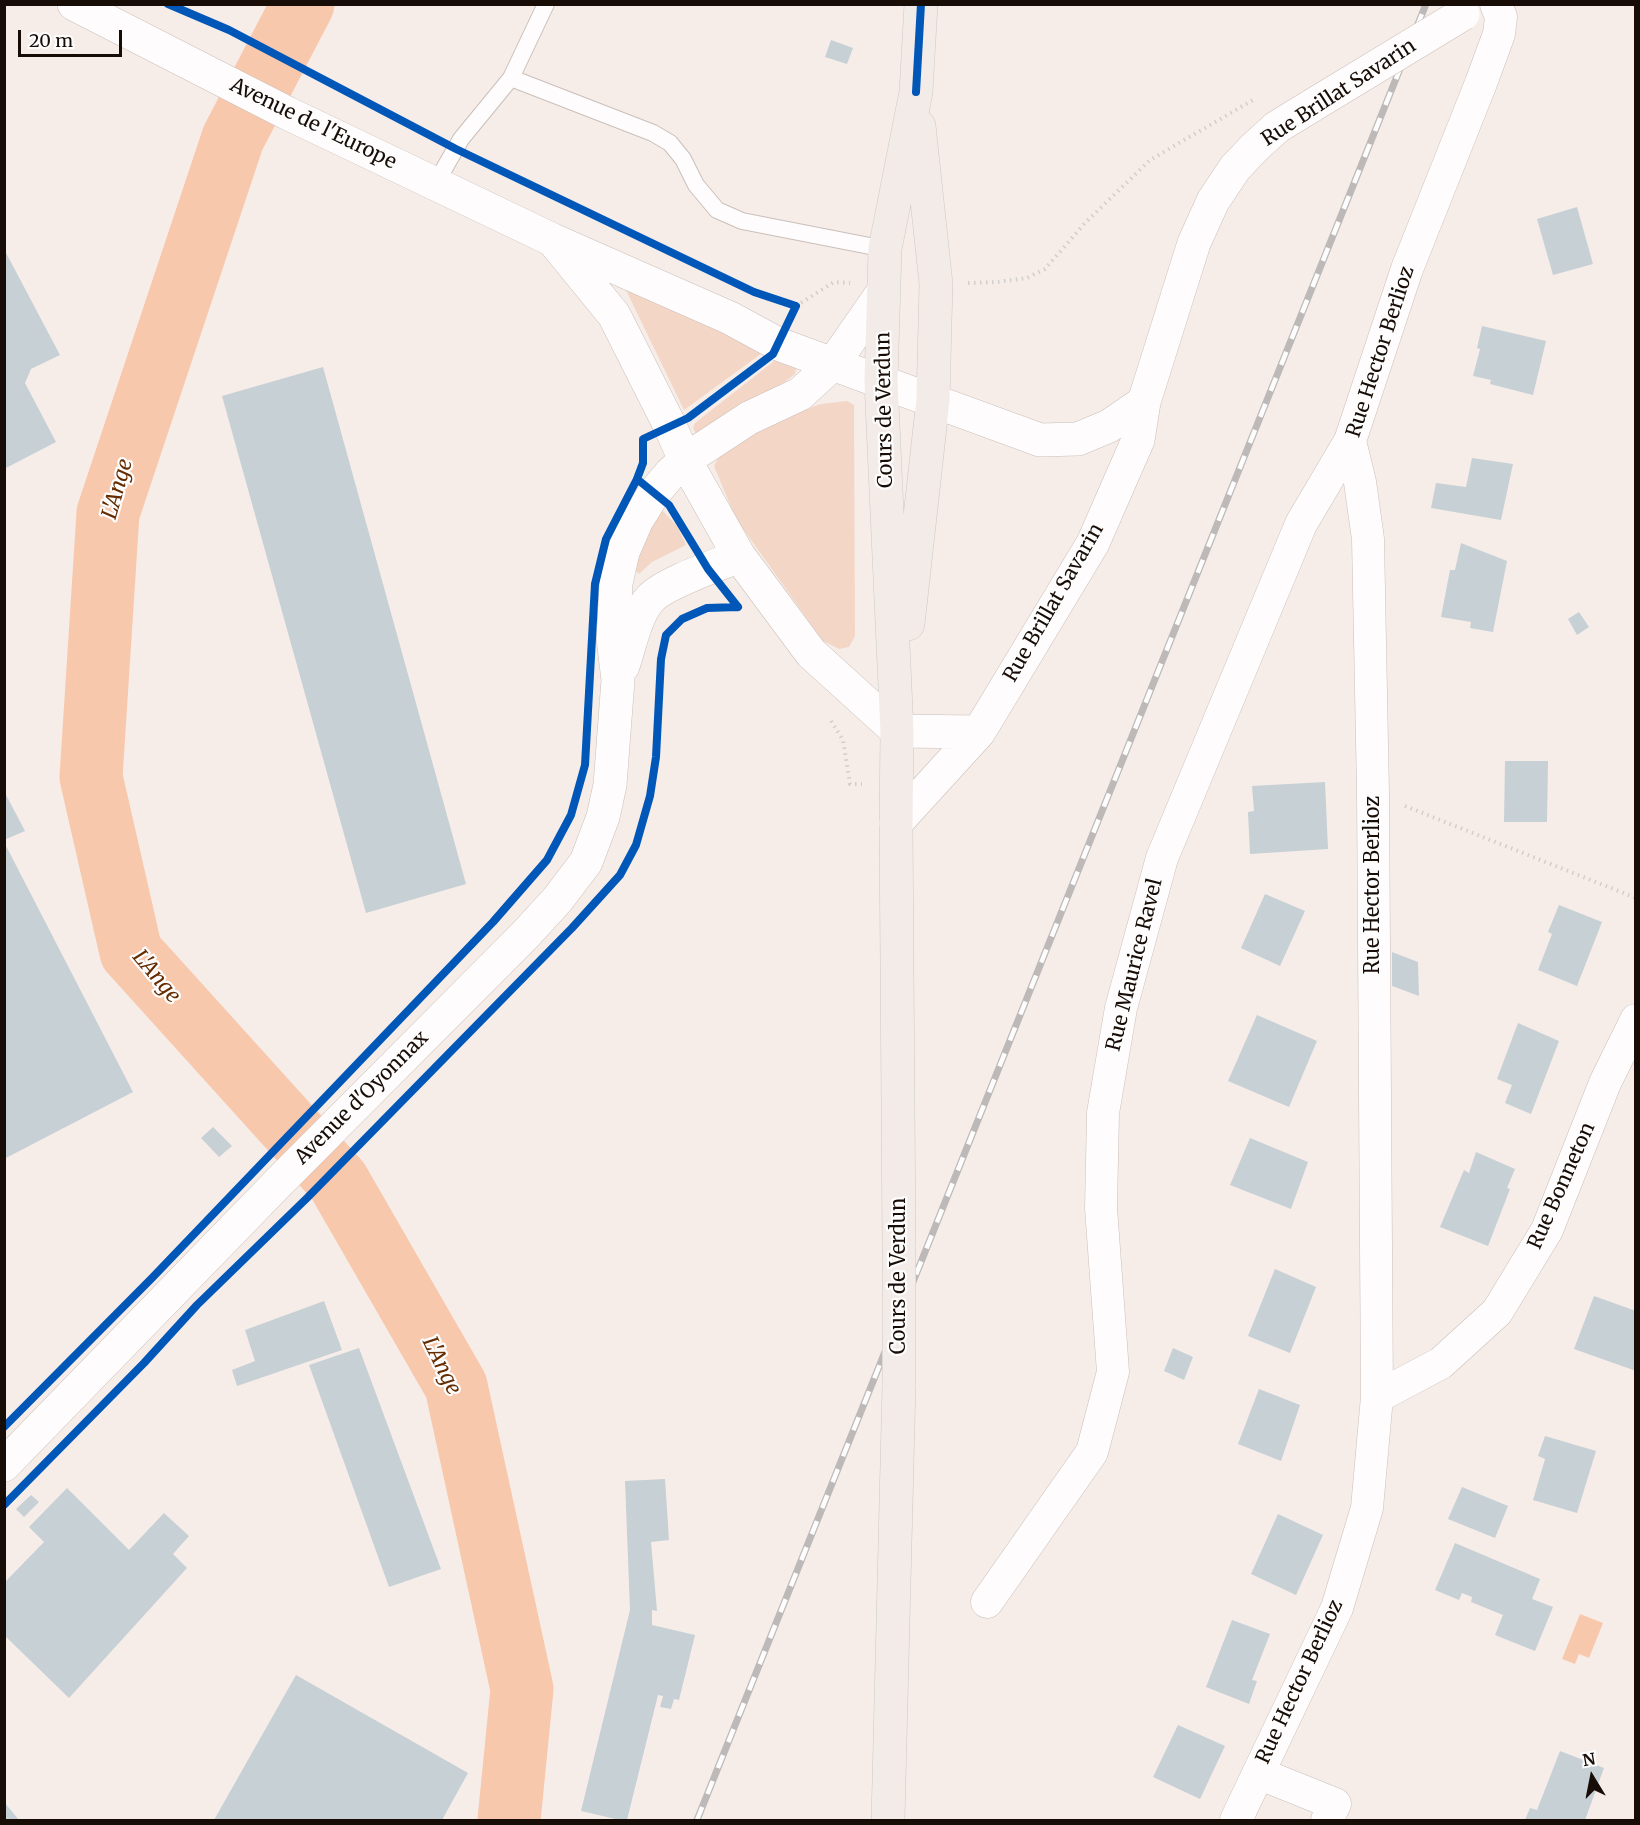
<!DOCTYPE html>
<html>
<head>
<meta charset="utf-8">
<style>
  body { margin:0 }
  #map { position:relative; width:1640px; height:1825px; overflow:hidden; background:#f6ede9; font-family:Merriweather,serif }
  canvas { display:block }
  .frame { position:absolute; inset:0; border:6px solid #170c06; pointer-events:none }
  .north { position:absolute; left:1562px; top:1747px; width:60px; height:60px; -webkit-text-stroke:4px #fdfdfd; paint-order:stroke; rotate:350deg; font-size:16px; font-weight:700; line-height:24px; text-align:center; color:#170c06 }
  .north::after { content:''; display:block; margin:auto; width:21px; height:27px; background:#170c06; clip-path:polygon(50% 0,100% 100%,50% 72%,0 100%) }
  .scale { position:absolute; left:18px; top:30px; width:104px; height:27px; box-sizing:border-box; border:3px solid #170c06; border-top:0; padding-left:8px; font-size:18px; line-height:21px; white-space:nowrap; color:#170c06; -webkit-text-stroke:4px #fdfdfd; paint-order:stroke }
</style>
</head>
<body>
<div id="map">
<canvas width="1640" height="1825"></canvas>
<div class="frame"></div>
<div class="north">N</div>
<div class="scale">20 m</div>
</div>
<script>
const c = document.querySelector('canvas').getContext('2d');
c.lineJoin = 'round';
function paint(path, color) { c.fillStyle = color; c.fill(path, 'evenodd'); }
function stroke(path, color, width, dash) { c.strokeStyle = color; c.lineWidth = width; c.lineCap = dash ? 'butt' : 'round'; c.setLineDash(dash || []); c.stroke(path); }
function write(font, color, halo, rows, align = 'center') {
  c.font = font + ' Merriweather,serif'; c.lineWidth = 4.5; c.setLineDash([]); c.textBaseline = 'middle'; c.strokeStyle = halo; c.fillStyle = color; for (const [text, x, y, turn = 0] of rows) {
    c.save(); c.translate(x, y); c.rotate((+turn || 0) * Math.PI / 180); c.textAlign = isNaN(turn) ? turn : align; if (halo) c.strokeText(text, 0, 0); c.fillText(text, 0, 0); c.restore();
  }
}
const green = new Path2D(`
  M623,284l142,67 -81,59z
  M778,358l18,10 -1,6 -17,13 -81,48 -4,-7 2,-5z
  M847,401l7,4 1,231 -6,11 -10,2 -16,-8 -87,-122 -22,-53 7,-13 56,-34 44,-15z
  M662,510l15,16 9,19 -34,17 -13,12 -6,-6 12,-31z`);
const water = new Path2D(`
  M1580,1614l23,9 -14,35 -10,-4 -4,10 -13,-5z`);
const river = new Path2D(`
  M303,4l-70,134 -125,375 -17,264 40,175 207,229 118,205 66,303 -13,131`);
const building = new Path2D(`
  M831,40l22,8 -6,16 -22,-7z
  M1577,207l16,57 -40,11 -16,-56z
  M4,249l56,106 -29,14 -6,14 31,59 -52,27z
  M1482,326l64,15 -13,54 -43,-11 1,-4 -18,-4 7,-27 -3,-1z
  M323,367l143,517 -100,29 -144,-517z
  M1472,458l41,6 -12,56 -70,-12 5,-25 30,4z
  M1461,543l46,18 -14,71 -23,-4 1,-6 -30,-5 9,-47h5z
  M1579,612l10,15 -12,8 -9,-16z
  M1505,761h43l-1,61h-43z
  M1325,782l3,67 -78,5 -2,-42 6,-1 -2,-25z
  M4,791l21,40 -21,9z
  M4,842l129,250 -129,67z
  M1265,894l40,17 -25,55 -39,-18z
  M1559,905l43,17 -25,64 -39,-16 14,-36 -4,-2z
  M1392,952l26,10 1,34 -27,-10z
  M1257,1015l60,26 -28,66 -61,-26z
  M1518,1023l41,18 -28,73 -26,-11 7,-18 -15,-6z
  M213,1127l19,19 -13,11 -18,-19z
  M1250,1138l58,24 -17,47 -61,-24z
  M1476,1152l39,17 -8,19 3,1 -22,57 -48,-19 24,-57 5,3z
  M1275,1269l41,18 -26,66 -42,-17z
  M1594,1296l42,15 -2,22 2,38 -62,-22z
  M324,1301l18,49 -105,36 -5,-16 23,-9 -10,-31z
  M359,1348l82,221 -52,18 -80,-222z
  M1173,1348l20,9 -9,23 -20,-9z
  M1259,1389l41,16 -19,56 -43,-17z
  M1545,1436l51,15 -19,62 -44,-13 12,-41 -7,-3z
  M665,1479l4,61 -18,2 6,69 -5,-1v15l43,10 -16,65 -5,-1 -3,10 -11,-2 3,-11 -5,-1 -31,125h-7l-39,-9 49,-201 -5,-129z
  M1462,1487l46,19 -13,32 -47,-19z
  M67,1488l62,62 35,-37 25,23 -16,18 14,14 -118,130 -65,-63v-55l2,1 38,-39 -15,-15z
  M31,1495l8,7 -15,15 -8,-8z
  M1278,1514l45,21 -27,60 -45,-21z
  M1455,1543l85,36 -8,20 21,8 -18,44 -40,-16 8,-20 -32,-13 1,-5 -10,-4 -3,7 -24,-10z
  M1232,1620l38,14 -18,46 5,1 -8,23 -43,-17z
  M296,1675l172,98 -26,47h-228z
  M1178,1725l47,21 -25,53 -47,-22z
  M1560,1751l44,17 -19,52h-60l5,-12 7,2z
  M4,1802l15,18h-15z`);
const path = new Path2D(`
  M968,283l29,-1 30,-4 18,-9 40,-46 65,-63 103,-60
  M796,306l38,-24 16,1
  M831,721l12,19 7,44h12
  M1405,806l231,92`);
const service = new Path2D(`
  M511,78l35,-74
  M436,183l25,-44 50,-61 142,55 17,10 13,16 13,26 21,25 25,11 143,28`);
const minor = new Path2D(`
  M1377,1397l64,-34 56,-51 50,-82 58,-147 31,-63
  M987,1602l105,-150 21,-80 -12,-164 2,-95 18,-105 41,-150 139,-334 49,-83
  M1258,1773l77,31 -8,16
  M1236,1820l101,-212 30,-100 10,-111 -4,-604 -5,-254 -8,-57 -10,-41 57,-172 74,-186 18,-49 2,-17 -5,-13`);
const secondary = new Path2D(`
  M74,4l213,109 266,127 177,78 48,26 262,96 38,-1 31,-13 35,-24
  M556,244l58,71 56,111 15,34 54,96 72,97 86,78 82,1
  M623,666c7,-20 13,-53 28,-68 14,-15 67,-33 88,-42
  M896,823l83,-91 114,-189 45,-103 6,-38 50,-159 19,-42 22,-33 20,-21 22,-20 36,-22
  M4,1465l275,-283 246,-247 33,-36 28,-37 17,-45 7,-32 8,-105 -5,-42 3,-55 7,-31 14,-32 17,-27 17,-20 14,-13 64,-42 51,-24 33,-30 50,-72`);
const primary = new Path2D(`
  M908,624l25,-224 3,-116 -17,-158
  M899,1247l-3,-424 1,-92 -16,-350 4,-132 31,-157 5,-88
  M888,1820l11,-435`);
const rail = new Path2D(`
  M697,1820l729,-1816`);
const secondaryBridge = new Path2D(`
  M1313,105l150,-91`);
const primaryBridge = new Path2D(`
  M899,1247v138`);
const cycleway = new Path2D(`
  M916,92l5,-88
  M637,479l32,26 39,64 30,38
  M4,1427l148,-149 341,-356 54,-62 24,-45 14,-50 10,-181 11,-45 31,-60 6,-16v-24l45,-21 85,-64 23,-48 -42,-14 -298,-143 -227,-119 -61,-26
  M4,1505l140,-142 53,-58 110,-107 265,-270 48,-53 16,-30 14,-49 6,-39 5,-98 5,-24 16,-16 25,-11 31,-1`);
const streetNames = [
  ["Rue Brillat Savarin",1339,93,-33],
  ["Avenue de l'Europe",313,124,26],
  ["Rue Hector Berlioz",1381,352,-72],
  ["Cours de Verdun",885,410,-91],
  ["Rue Brillat Savarin",1054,603,-60],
  ["Rue Hector Berlioz",1373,885,-90],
  ["Rue Maurice Ravel",1135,965,-76],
  ["Avenue d'Oyonnax",362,1098,-45],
  ["Rue Bonneton",1562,1186,-66],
  ["Cours de Verdun",899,1276,-90],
  ["Rue Hector Berlioz",1300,1682,-65]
];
const waterNames = [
  ["L'Ange",118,489,-74],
  ["L'Ange",156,977,50],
  ["L'Ange",441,1366,64]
];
paint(green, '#f3d6c6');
paint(water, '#f8c8ac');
stroke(river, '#f8c8ac', 63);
paint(building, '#c6d0d5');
stroke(service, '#cabfba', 18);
stroke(minor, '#cabfba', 33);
stroke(secondary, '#cabfba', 34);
stroke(primary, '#cdc8c5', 34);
stroke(path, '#d1cecd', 4, [1.5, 4.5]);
stroke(service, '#fefcfc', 16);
stroke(minor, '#fefcfc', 32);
stroke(secondary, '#fefcfc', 33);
stroke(primary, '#f2ebe8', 33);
stroke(rail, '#bcb9b8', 7);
stroke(rail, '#fdfdfd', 4.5, [14]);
stroke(secondaryBridge, '#cabfba', 34, []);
stroke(primaryBridge, '#cdc8c5', 34, []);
stroke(secondaryBridge, '#fefcfc', 33);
stroke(primaryBridge, '#f2ebe8', 33);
stroke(cycleway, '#0057b8', 8);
write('20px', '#170c06', '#fdfdfd', streetNames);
write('italic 21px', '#652c00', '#fdfdfd', waterNames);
</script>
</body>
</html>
